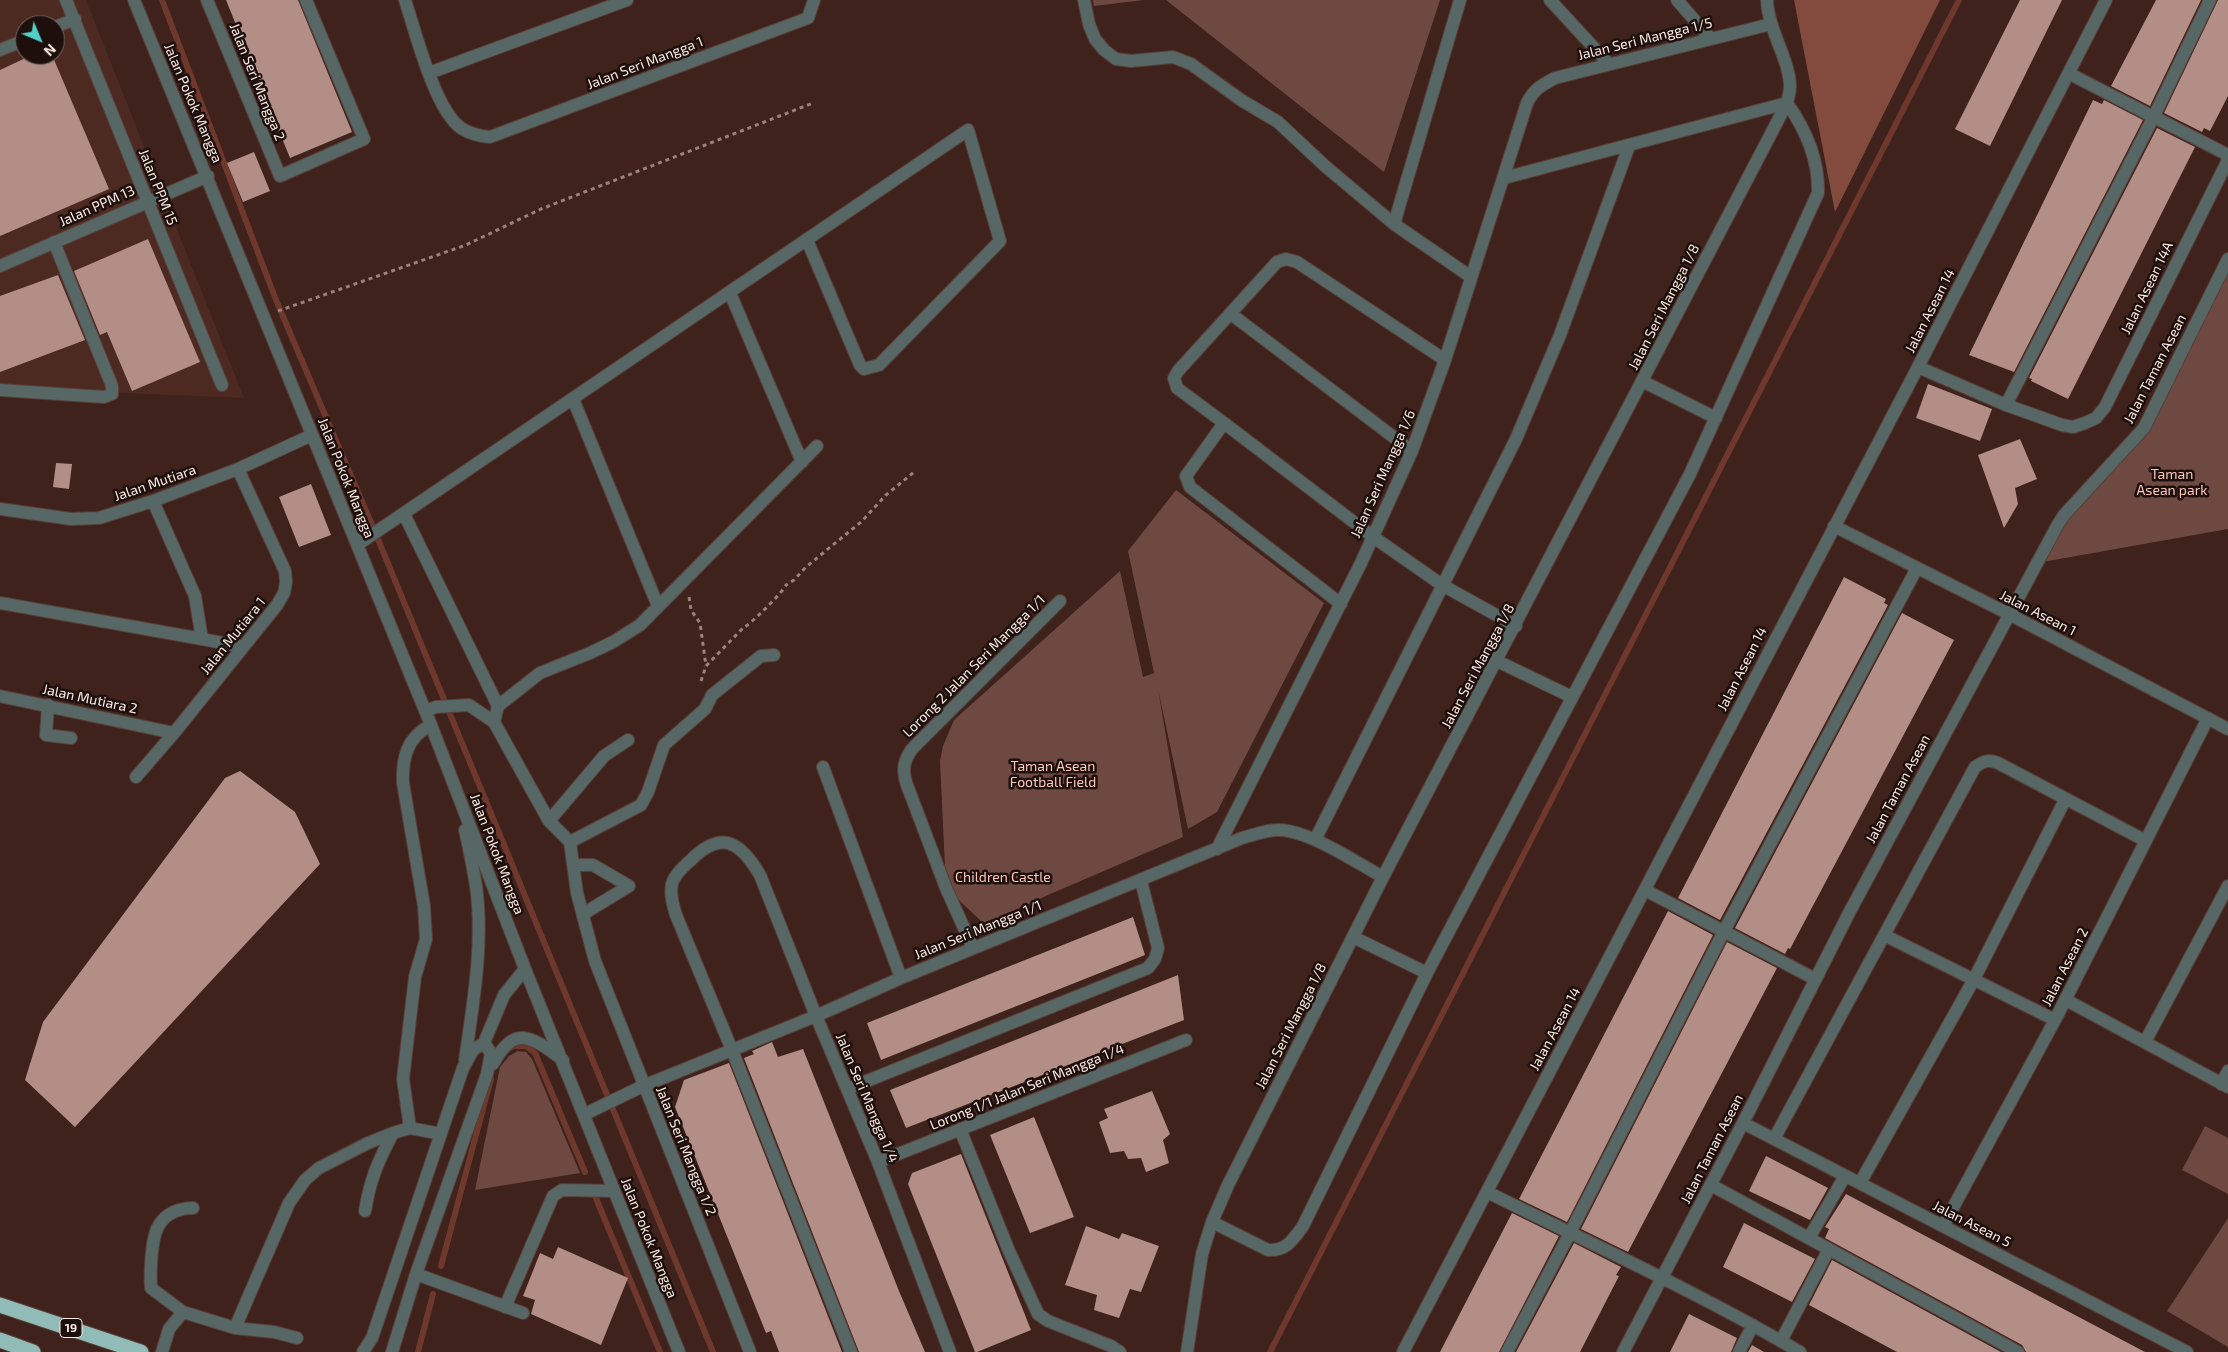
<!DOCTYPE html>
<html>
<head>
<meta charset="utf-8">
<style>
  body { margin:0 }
  #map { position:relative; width:2228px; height:1352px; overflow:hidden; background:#3e221b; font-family:"Exo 2",sans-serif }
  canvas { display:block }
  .north { position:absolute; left:15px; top:15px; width:50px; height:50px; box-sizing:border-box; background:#1c0f0c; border:1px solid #766763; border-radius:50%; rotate:135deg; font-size:14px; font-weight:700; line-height:20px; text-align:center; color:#fdeae5 }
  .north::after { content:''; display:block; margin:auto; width:18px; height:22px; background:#55cec6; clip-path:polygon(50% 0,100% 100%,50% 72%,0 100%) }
</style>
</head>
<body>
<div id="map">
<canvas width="2228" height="1352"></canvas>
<div class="north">N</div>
</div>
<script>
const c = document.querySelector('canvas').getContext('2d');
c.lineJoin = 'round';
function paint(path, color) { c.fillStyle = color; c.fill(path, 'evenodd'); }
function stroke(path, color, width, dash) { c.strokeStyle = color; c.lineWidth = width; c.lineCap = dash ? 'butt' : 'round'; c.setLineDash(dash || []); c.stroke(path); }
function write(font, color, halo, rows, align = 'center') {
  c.font = font + ' "Exo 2",sans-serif'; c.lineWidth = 5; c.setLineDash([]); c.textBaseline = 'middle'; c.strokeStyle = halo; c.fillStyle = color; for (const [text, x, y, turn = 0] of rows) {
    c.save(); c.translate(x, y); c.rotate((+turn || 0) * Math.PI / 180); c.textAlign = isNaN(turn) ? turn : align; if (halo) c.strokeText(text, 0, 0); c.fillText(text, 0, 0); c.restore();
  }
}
const built = new Path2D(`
  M0,0h86l158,398 -244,-10zM25,25h30v30h-30z`);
const green = new Path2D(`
  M1093,0h51l-50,6z
  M1166,0h274l-56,172z
  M2228,256v273l-191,34 27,-48 72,-78z
  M1176,490l148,113 -107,209 -29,17 -30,-140 25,148 -135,58 -67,31 -1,-6 -34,-32 -6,-127 3,-15 11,-26 166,-149 23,106 11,-4 -26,-122z
  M518,1051l8,1 6,7 48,114 -105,17 25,-123 9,-11z
  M2205,1126l23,12v56l-46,-24z
  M2228,1218v129l-61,-36z`);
const forest = new Path2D(`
  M1794,0h146l-105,212z`);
const stream = new Path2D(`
  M162,0l114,300 99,232 338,820
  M510,1048l3,-2h13l9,7 50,119
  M595,1196l65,156
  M441,1266l50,-187
  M418,1352l15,-58
  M1270,1352l689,-1352`);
const building = new Path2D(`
  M226,0h72l54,132 -62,26z
  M2020,0h42l-72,146 -35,-17z
  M2156,0h45l-51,106 -39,-20z
  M2218,0h10v96l-18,35 -6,-3 -2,4 -38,-19z
  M32,55h20l57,134 -109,47v-166z
  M2093,100l9,4 2,-4 39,20 -129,252 -45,-17z
  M2157,128l38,19 -127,252 -37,-18 1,-2 -3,-1z
  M254,152l16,39 -27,11 -16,-39z
  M148,239l52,123 -68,29 -25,-59 -7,3 -26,-64z
  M58,275l27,65 -85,32v-76z
  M1928,384l64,25 -12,32 -64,-23z
  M2020,439l17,40 -22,9 3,16 -14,24 -26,-73z
  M56,463l16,1 -3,25 -16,-2z
  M311,484l20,51 -32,12 -20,-50z
  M1844,577l42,22 -2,4 4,2 -168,315 -42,-22z
  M1902,613l52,27 -164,309 -2,-1 -3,6 -50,-26z
  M240,771l55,41 25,52 -245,263 -50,-47 18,-58 182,-244z
  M1668,911l45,24 -146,287 -48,-23z
  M1133,917l12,38 -264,105 -14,-37z
  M1727,942l50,26 -149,284 -47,-23z
  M1178,975l6,45 -278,108 -16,-38z
  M772,1042l6,15 25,-8 96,242 26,61h-66l-115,-294 10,-4 -2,-3z
  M729,1063l113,289h-63l-8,-21 -5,2 -91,-226 9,-27z
  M1152,1091l18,43 -7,6 6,23 -23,9 -5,-14 -13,1 -4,-8 -14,2 -11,-31 9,-4 -4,-9z
  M1034,1117l40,100 -44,16 -40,-98z
  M961,1154l70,176 -54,22h-2l-67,-168 4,-11z
  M1766,1156l62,32 -18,32 -61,-29z
  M1846,1194l299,158h-119l-4,-7 -197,-107 4,-9 -4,-2z
  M1512,1213l47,23 -60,116h-59z
  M1744,1223l71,36 -23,43 -69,-35z
  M1086,1226l33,13 3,-6 37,13 -18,46 -11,-3 -11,29 -25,-8 3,-15 -32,-10z
  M1574,1243l47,24 -5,8 3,1 -39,76h-64z
  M558,1247l70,31 -27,67 -70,-31 4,-14 -12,-4 17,-43 13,6z
  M1832,1260l169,92h-104l-88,-47z
  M1689,1314l48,24 -6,14h-61z
  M1752,1345l12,7h-16z`);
const path = new Path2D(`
  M278,311l188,-66 75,-36 272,-106
  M689,597l2,13 9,13 6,43
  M701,681l5,-15 37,-38c7,-3 41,-37 43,-43l8,-5 12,-13 55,-45 25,-27 27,-22`);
const minor = new Path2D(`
  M66,0l156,385
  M134,0l297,725 94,244 154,383
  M207,0l73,176 84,-37 -58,-139
  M405,0c10,31 30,110 56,128 9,6 18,8 29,9l318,-119 6,-18
  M1084,0l5,24 6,15 9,11 12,9 15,2 42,-4 18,7 50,36 37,22 47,44 69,58 77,53
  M1550,0l58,63
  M1677,0l33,38
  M55,27l20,-8
  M0,50l25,-10
  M429,73l198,-73
  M2070,74l158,81
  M1394,224l66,-224
  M0,266l208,-90
  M730,293l72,169
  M1231,314l181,137
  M1918,367l88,38 56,20 11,2 12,-4 11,-5 9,-11 123,-247
  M1642,381l74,37
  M0,390l104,7 8,-3v-8l-58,-144
  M573,399l85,207
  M2006,405l148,-289 56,-116
  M1224,423l148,113 70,49 74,41
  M0,509l71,10 28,-1 54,-17 85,-32 74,-34
  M404,514l94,192
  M1834,526l175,88 219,115
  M357,545l611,-415 32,111 -121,124 -15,4 -4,-4 -53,-125
  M0,603l202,36 -7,-43 -42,-95
  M1341,604l-151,-117 -4,-11 38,-53 -47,-35 -3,-10 4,-7 99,-109 9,-3 11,3 148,98
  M202,639l41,8
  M1497,661l75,36
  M0,696l174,37
  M48,705l-2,30 25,3
  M425,711l11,-4 33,-2 25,17 55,99 21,21 7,51 18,68 155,391
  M494,722l4,-16 42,-33 50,-20 23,-11 27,-17 177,-179
  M823,767l78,211
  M136,777l38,-44 103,-128 7,-12 2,-11 -1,-11 -47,-102
  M549,821l55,-65 24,-16
  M1315,840l201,-401 44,-104 69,-189
  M570,842l71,-37 7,-13 16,-47 41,-36 7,-14 49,-39 13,-1
  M1217,849l144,-286 51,-112 33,-91 82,-257c7,-14 15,-18 28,-25l216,-54
  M573,865h20l36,21 -46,28
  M1645,890l170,89
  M1884,935l171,85
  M1353,937l74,36
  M973,948l-27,-60 -39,-103c-5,-15 -4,-23 5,-36l148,-148
  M2066,1000l162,87
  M2145,1042l83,-156
  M465,1060c8,-56 19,-117 11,-174 -3,-19 -7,-38 -11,-56
  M493,1064c22,-41 39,-27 70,-4
  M2221,1084l7,-13
  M847,1089l301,-121 7,-9 3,-11 -17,-67
  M585,1114l58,-28 173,-70 85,-38 341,-140c12,-3 26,-9 38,-8 30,1 77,33 103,47
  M1743,1123l444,229
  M410,1128l-7,-49 12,-102 11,-38 -2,-33 -21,-123c-1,-25 4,-46 28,-58
  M960,1129l49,122 29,63 10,7 63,25 9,6
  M1774,1139l201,-372c9,-6 13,-8 23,-4l148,78
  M878,1162l308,-122
  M1860,1183l113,-202 92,-181
  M1711,1185l307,167
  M1487,1192c105,52 212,101 313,160
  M193,1208c-13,0 -27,5 -34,17 -8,12 -9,49 -8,63l32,24 52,16 39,4 23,6
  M365,1211c5,-31 13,-50 28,-78
  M1212,1222l56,28c18,1 25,-10 35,-24l124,-253 263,-499 128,-281c1,-33 -12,-63 -31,-90l-283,75
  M1943,1226l112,-206 153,-302
  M1809,1238l36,-62
  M416,1274l107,39
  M505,1307l48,-111 9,-6 52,1
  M235,1328l54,-125 16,-23 14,-12 49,-25 25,-10 17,-5 31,6
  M1781,1341l48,-92
  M162,1352l7,-23 14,-17
  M363,1352l9,-14 91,-270 10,-18 11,-7 20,-48 21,-26
  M392,1352l24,-78 71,-200 4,-21 -7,-10
  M851,1352l-119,-302 -56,-135c-3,-10 -6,-20 -4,-31 2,-9 12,-18 19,-24 30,-30 49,-19 69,15l56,141 62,146 72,190
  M1187,1352l15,-98 10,-32 16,-37 155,-308 404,-774c1,-5 3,-11 3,-16 0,-27 -22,-57 -23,-87
  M1403,1352l515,-985 188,-367
  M1507,1352l63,-119 154,-302 193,-363
  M1623,1352l120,-229 106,-210 208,-387 7,-11 80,-87 84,-169
  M1739,1352l14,-27`);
const highway = new Path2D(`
  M0,1305l141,47
  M0,1340l33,12`);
const shields = [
  [71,1328,22]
];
const shieldNames = [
  ["19",71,1328]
];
const streetNames = [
  ["Jalan Seri Mangga 1/5",1645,39,-14],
  ["Jalan Seri Mangga 1",645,63,-21],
  ["Jalan Seri Mangga 2",257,82,68],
  ["Jalan Pokok Mangga",193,103,67],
  ["Jalan PPM 15",158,187,68],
  ["Jalan PPM 13",97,206,-24],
  ["Jalan Asean 14A",2147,288,-64],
  ["Jalan Seri Mangga 1/8",1664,307,-63],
  ["Jalan Asean 14",1930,311,-63],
  ["Jalan Taman Asean",2155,369,-63],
  ["Jalan Seri Mangga 1/6",1383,474,-66],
  ["Jalan Pokok Mangga",346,478,68],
  ["Jalan Mutiara",155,483,-19],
  ["Jalan Asean 1",2038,613,27],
  ["Jalan Mutiara 1",233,636,-51],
  ["Lorong 2 Jalan Seri Mangga 1/1",974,666,-45],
  ["Jalan Seri Mangga 1/8",1478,666,-62],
  ["Jalan Asean 14",1742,669,-63],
  ["Jalan Mutiara 2",90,699,12],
  ["Jalan Taman Asean",1898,789,-62],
  ["Jalan Pokok Mangga",497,854,69],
  ["Jalan Seri Mangga 1/1",978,930,-22],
  ["Jalan Asean 2",2065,967,-63],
  ["Jalan Seri Mangga 1/8",1291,1026,-63],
  ["Jalan Asean 14",1555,1029,-62],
  ["Lorong 1/1 Jalan Seri Mangga 1/4",1027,1087,-22],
  ["Jalan Seri Mangga 1/4",867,1098,67],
  ["Jalan Taman Asean",1712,1149,-63],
  ["Jalan Seri Mangga 1/2",686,1151,68],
  ["Jalan Asean 5",1972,1224,27],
  ["Jalan Pokok Mangga",649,1238,68]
];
const parkNames = [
  ["Taman",2172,474],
  ["Asean park",2172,490],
  ["Taman Asean",1053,766],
  ["Football Field",1053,782],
  ["Children Castle",1003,877]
];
paint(built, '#4c2921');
paint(green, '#6e4941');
paint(forest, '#834a3e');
stroke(stream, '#6f382d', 6);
paint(building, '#b28e86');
stroke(minor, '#593e37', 14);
stroke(highway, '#593e37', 17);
stroke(path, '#9a827c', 3, [4, 4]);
stroke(minor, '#566765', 12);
stroke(highway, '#91bbb7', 15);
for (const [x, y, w] of shields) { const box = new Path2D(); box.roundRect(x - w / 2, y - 9.5, w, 19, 4); c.fillStyle = '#1c0f0c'; c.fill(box); stroke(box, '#fdeae5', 1); }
write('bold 12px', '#fdeae5', null, shieldNames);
write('14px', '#fdeae5', '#1c0f0c', streetNames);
write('14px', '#ffc8bb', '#1c0f0c', parkNames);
</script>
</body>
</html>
